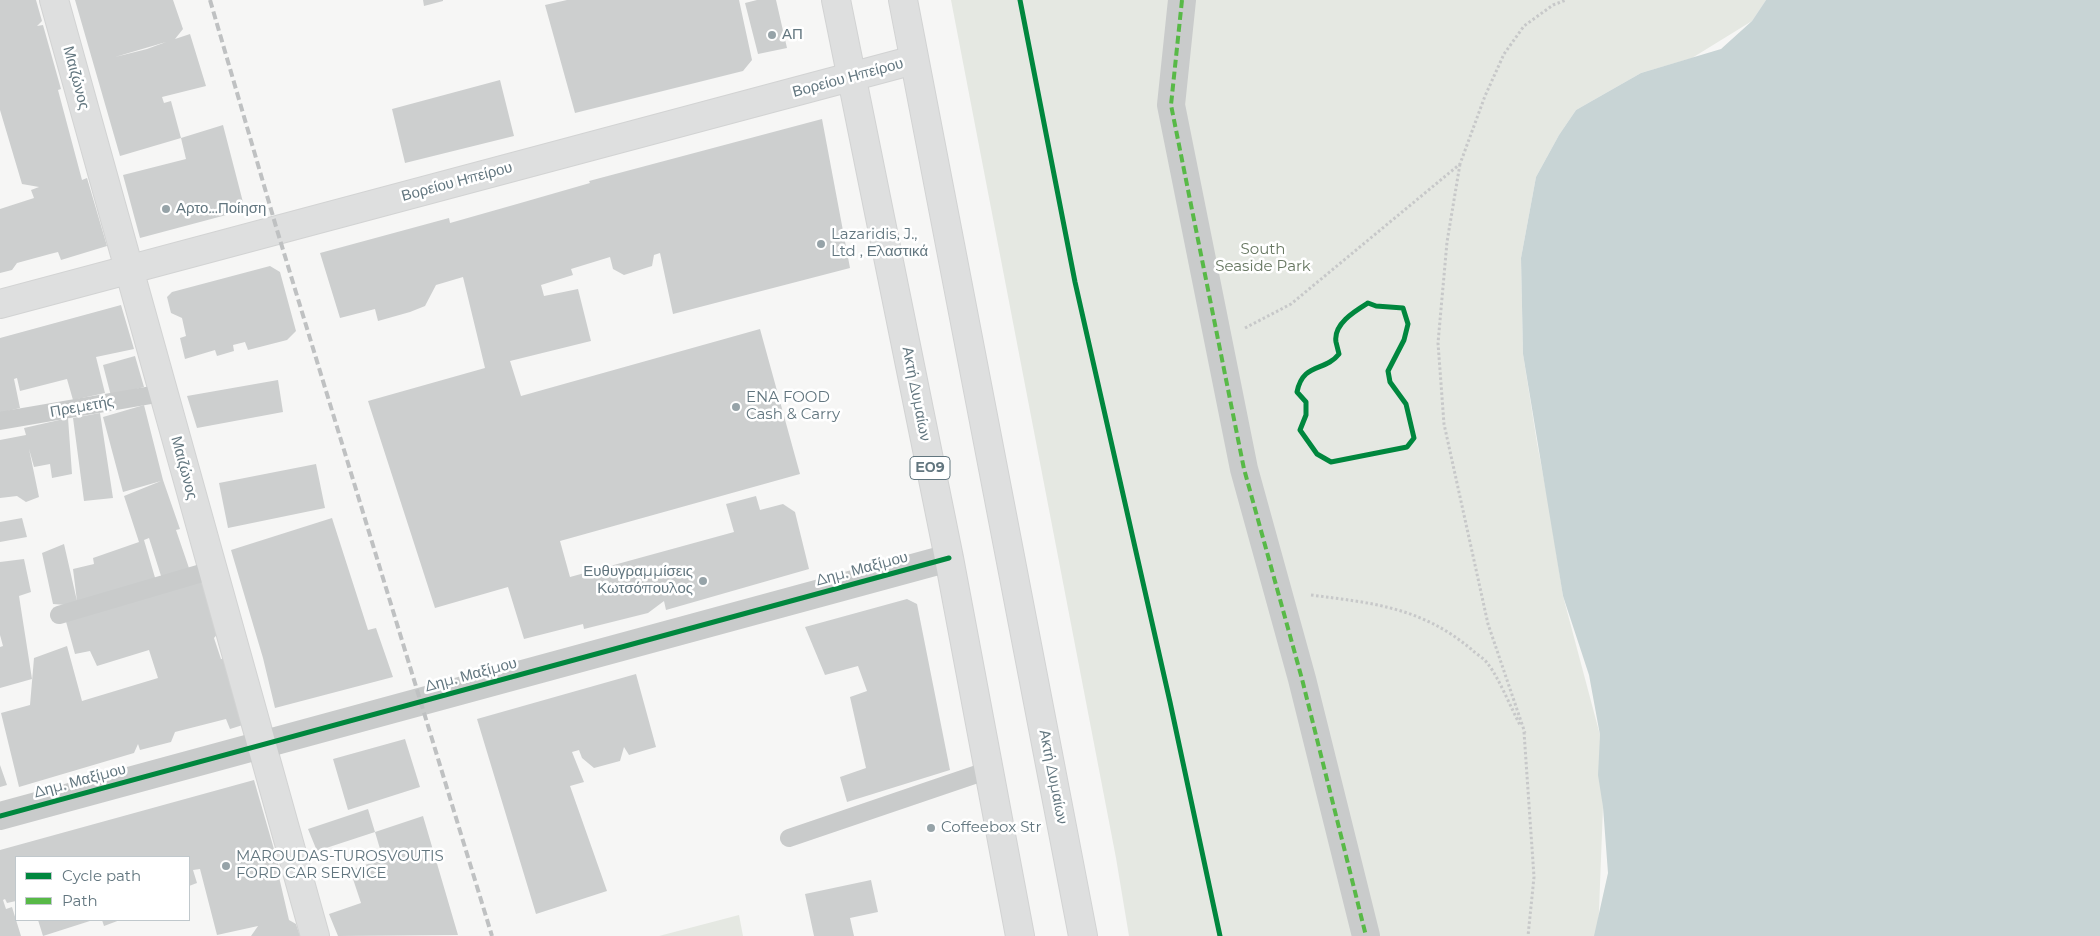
<!DOCTYPE html>
<html>
<head>
<meta charset="utf-8">
<style>
  body { margin:0 }
  #map { position:relative; width:2100px; height:936px; overflow:hidden; background:#f6f6f5; font-family:Montserrat,sans-serif }
  canvas { display:block }
  .legend { position:absolute; left:15px; top:856px; width:175px; height:65px; box-sizing:border-box; background:#fff; border:1px solid #c0c8cc; margin:0; padding:6px 9px; list-style:none; font-size:15px; color:#62767f }
  .legend li { display:flex; align-items:center; gap:10px; height:25px }
  .legend b { width:25px; border:1px solid #c0c8cc }
</style>
</head>
<body>
<div id="map">
<canvas width="2100" height="936"></canvas>
<ul class="legend">
<li><b style="height:6px;background:#00873e"></b>Cycle path</li>
<li><b style="height:6px;background:#58b947"></b>Path</li>
</ul>
</div>
<script>
const c = document.querySelector('canvas').getContext('2d');
c.lineJoin = 'round';
function paint(path, color) { c.fillStyle = color; c.fill(path, 'evenodd'); }
function stroke(path, color, width, dash) { c.strokeStyle = color; c.lineWidth = width; c.lineCap = dash ? 'butt' : 'round'; c.setLineDash(dash || []); c.stroke(path); }
function write(font, color, halo, rows, align = 'center') {
  c.font = font + ' Montserrat,sans-serif'; c.lineWidth = 5; c.setLineDash([]); c.textBaseline = 'middle'; c.strokeStyle = halo; c.fillStyle = color; for (const [text, x, y, turn = 0] of rows) {
    c.save(); c.translate(x, y); c.rotate((+turn || 0) * Math.PI / 180); c.textAlign = isNaN(turn) ? turn : align; if (halo) c.strokeText(text, 0, 0); c.fillText(text, 0, 0); c.restore();
  }
}
const green = new Path2D(`
  M951,0h815l-14,21 -60,37 -51,15 -65,37 -17,25 -23,42 -15,81 2,96 14,89 12,63 14,90 37,139 3,72 -5,129h-469l-13,-78z
  M739,915l4,21h-84z`);
const water = new Path2D(`
  M1766,0h334v936h-506l14,-63 -5,-66 -5,-32 2,-40 -11,-60 -26,-79 -40,-242 -2,-96 15,-81 23,-42 17,-25 65,-37 80,-24 31,-28z`);
const building = new Path2D(`
  M0,0h36l6,21 -5,5 6,-1 18,64 -3,1 24,90 5,-2 20,68 -46,14 -3,-8 -8,2 -33,9 -5,7 -12,3v-64l34,-11 -3,-8 8,-3 -17,-3 -22,-74z
  M75,0h98l10,29 -8,10 15,-5 16,52 -44,11 2,6 7,-2 10,37 -61,18zM166,42l-19,7 -32,8z
  M423,0h20v1l-19,5z
  M567,0h172l13,60 -9,11 -168,42 -30,-108z
  M757,0h19l11,48 -29,6 -13,-51z
  M500,80l14,56 -109,27 -13,-54z
  M822,119l28,149 -177,46 -13,-61 -6,2 -2,11 -28,9 -11,-6 -3,-12 -39,12 2,6 -32,10 3,11 34,-7 13,52 -81,20 11,35 239,-67 40,145 -240,67 10,36 164,-45 -8,-28 30,-8 4,14 23,-6 12,8 14,57 -143,41 -2,-9 -16,12 -64,16 -1,-5 -59,15 -16,-52 -73,21 -67,-207 117,-33 -22,-91 -27,8 -11,21 -15,6 -32,9 -3,-12 -35,9 -20,-65 129,-35 1,5 67,-19 73,-21 -1,-2z
  M223,125l22,85 -105,28 -17,-63 63,-16 -5,-21z
  M270,266l10,6 16,59 -9,9 -39,10 -3,-8 -12,3 1,6 -17,5 -2,-6 -30,9 -5,-21 6,-2 -4,-18 -11,-5 -4,-16 5,-5z
  M121,305l13,44 -38,8 9,36 -32,7 -6,-21 -47,12 -3,-13 -3,1 6,29 -20,5v-75z
  M135,356l9,31 -33,9 -8,-31z
  M278,380l5,32 -86,16 -10,-32z
  M144,405l19,75 17,49 -4,1 14,41 -28,8 -13,-41 -5,2 12,41 -90,24 -13,-1 -11,-51 22,-9 13,57 -4,-32 21,-5 -1,-6 46,-16 -15,-46 37,-15 -38,11 -20,-75z
  M100,413l13,85 -29,3 -11,-83z
  M68,418l4,56 -20,4 -2,-14 -16,3 -5,-18 10,48 -13,5 -9,-6 -17,2v-58l26,-5 -2,-7z
  M316,464l9,44 -97,20 -9,-45z
  M22,518l5,19 -27,5v-20z
  M332,518l36,112 8,-2 17,49 -118,31 -12,-50 -32,-108z
  M24,559l7,33 -12,4 13,83 -32,9v-41l3,-1 -3,-11v-73z
  M190,581l15,1 16,48 -7,8 7,21 5,-1 20,66 -16,5 -4,-10 -51,13 -4,10 -31,8 -2,-6 -4,9 -115,34 -18,-74 29,-8 4,-47 33,-12 15,55 76,-23 -9,-28 -52,16 -7,-15 -15,3 -10,-36z
  M907,599l10,5 33,166 -103,32 -7,-25 26,-9 -16,-71 17,-6 -9,-25 -33,9 -20,-48z
  M636,674l20,73 -27,8 -5,-8 -4,14 -26,7 -12,-10 -3,-8 -7,2 12,30 -14,4 37,105 -71,23 -59,-195z
  M405,739l15,48 -72,23 -15,-51z
  M0,765l7,20 -7,2z
  M254,780l26,90 -1,7 10,43 7,4 4,12h-49l7,-10 -41,9 -17,-66 -7,1 4,13 -8,3v-29h-173v44l-9,2 -2,-4 -2,1 3,9 6,-2 9,29h-21v-86z
  M368,809l7,23 -58,19 -9,-22z
  M423,816l35,119 -120,1 -9,-22 32,-11 -11,-33 33,-11 -8,-27z
  M871,880l7,32 -28,6 4,18h-40l-9,-42z
  M38,920h55l-50,16z
  M102,920h18l-16,6z`);
const path = new Path2D(`
  M1460,164l-13,78 -9,101 6,81 44,200 37,109
  M1245,328l46,-24 169,-140 25,-68 19,-42 20,-28 29,-21 13,-5
  M1311,595c61,8 110,12 160,54 5,5 13,9 17,15 11,14 23,44 32,61
  M1524,732l10,145 -6,59`);
const lane = new Path2D(`
  M0,421l163,-28
  M59,615l153,-45
  M789,838l200,-68`);
const street = new Path2D(`
  M1182,0l-11,105 73,364 58,210 64,257
  M0,816l949,-258`);
const secondary = new Path2D(`
  M54,0l261,936
  M0,304l914,-244`);
const primary = new Path2D(`
  M836,0l113,558 71,378
  M903,0l180,936`);
const rail = new Path2D(`
  M210,0l67,230 215,706`);
const quiet = new Path2D(`
  M1182,0l-11,105 73,364 58,210 64,257`);
const cycleway = new Path2D(`
  M1020,0l55,282 95,420 50,234
  M1368,303l8,3 27,2 5,16 -4,16 -16,31 2,11 16,22 8,34 -7,9 -76,15 -14,-8 -17,-24 6,-15v-13l-9,-10c6,-30 28,-20 42,-38 -1,-4 -2,-8 -3,-12 -3,-18 19,-31 32,-39z
  M0,816l949,-258`);
const markers = [
  [772,35,5,"#96a3a8"],
  [166,209,5,"#96a3a8"],
  [821,244,5,"#96a3a8"],
  [736,407,5,"#96a3a8"],
  [703,581,5,"#96a3a8"],
  [931,828,5,"#96a3a8"],
  [226,866,5,"#96a3a8"]
];
const shields = [
  [930,468,40]
];
const shieldNames = [
  ["ΕΟ9",930,468]
];
const poiNames = [
  ["ΑΠ",782,35],
  ["Αρτο...Ποίηση",176,209],
  ["Lazaridis, J.,",831,235],
  ["Ltd , Ελαστικά",831,252],
  ["ENA FOOD",746,398],
  ["Cash & Carry",746,415],
  ["Ευθυγραμμίσεις",693,572,"right"],
  ["Κωτσόπουλος",693,589,"right"],
  ["Coffeebox Str",941,828],
  ["MAROUDAS-TUROSVOUTIS",236,857],
  ["FORD CAR SERVICE",236,874]
];
const streetNames = [
  ["Μαιζώνος",76,78,75],
  ["Βορείου Ηπείρου",848,78,-15],
  ["Βορείου Ηπείρου",457,182,-15],
  ["Ακτή Δυμαίων",916,394,79],
  ["Πρεμετής",82,407,-10],
  ["Μαιζώνος",184,468,75],
  ["Δημ. Μαξίμου",862,569,-15],
  ["Δημ. Μαξίμου",471,675,-15],
  ["Ακτή Δυμαίων",1053,777,79],
  ["Δημ. Μαξίμου",80,781,-15]
];
const parkNames = [
  ["South",1263,250],
  ["Seaside Park",1263,267]
];
paint(green, '#e5e8e2');
paint(water, '#c8d4d5');
paint(building, '#cdcfcf');
stroke(secondary, '#d2d3d3', 30);
stroke(primary, '#d2d3d3', 30);
stroke(path, '#c7c8c9', 3, [2.5, 2.5]);
stroke(lane, '#c9cbcb', 18);
stroke(street, '#c9cbcb', 28);
stroke(secondary, '#dedfdf', 28);
stroke(primary, '#dedfdf', 28);
stroke(rail, '#bfc1c2', 4, [8, 4]);
stroke(quiet, '#58b947', 4, [8, 4]);
stroke(cycleway, '#00873e', 5);
for (const [x, y, r, color] of markers) { const dot = new Path2D(); dot.arc(x, y, r, 0, 2 * Math.PI); c.fillStyle = color; c.fill(dot); stroke(dot, '#fff', 2); }
for (const [x, y, w] of shields) { const box = new Path2D(); box.roundRect(x - w / 2, y - 11.5, w, 23, 4); c.fillStyle = '#fff'; c.fill(box); stroke(box, '#62767f', 1); }
write('bold 14px', '#62767f', null, shieldNames);
write('15px', '#62767f', '#fff', poiNames, 'left');
write('15px', '#62767f', '#fff', streetNames);
write('15px', '#677761', '#fff', parkNames);
</script>
</body>
</html>
